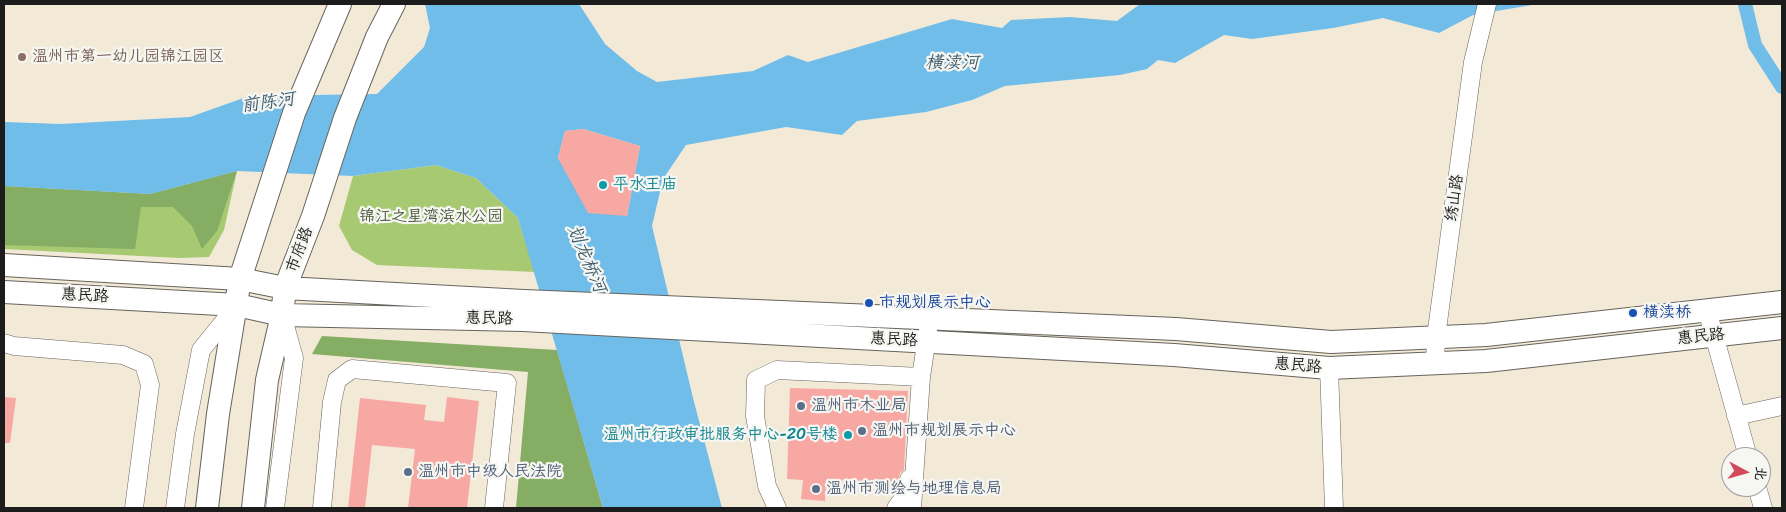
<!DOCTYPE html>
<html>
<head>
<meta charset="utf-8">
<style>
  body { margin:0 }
  #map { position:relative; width:1786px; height:512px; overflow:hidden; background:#f3e9d7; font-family:Sriracha,"LXGW WenKai TC",sans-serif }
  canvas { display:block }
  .frame { position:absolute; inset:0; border:5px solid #1c1c1c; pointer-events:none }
  .north { position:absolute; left:1721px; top:447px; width:50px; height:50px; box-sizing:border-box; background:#f6f6f2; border:1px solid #9f9f9c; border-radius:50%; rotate:96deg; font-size:14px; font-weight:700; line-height:20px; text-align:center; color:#1c1c1c }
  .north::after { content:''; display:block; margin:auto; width:18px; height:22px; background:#d1495b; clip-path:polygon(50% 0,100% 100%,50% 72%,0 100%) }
</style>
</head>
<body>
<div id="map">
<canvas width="1786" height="512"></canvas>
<div class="frame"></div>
<div class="north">北</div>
</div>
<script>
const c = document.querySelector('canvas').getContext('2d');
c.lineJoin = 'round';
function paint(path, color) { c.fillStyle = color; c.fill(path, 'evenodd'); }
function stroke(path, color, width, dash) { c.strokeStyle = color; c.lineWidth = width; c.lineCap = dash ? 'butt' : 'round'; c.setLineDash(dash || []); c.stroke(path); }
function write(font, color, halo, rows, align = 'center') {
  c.font = font + ' Sriracha,"LXGW WenKai TC",sans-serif'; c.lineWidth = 4.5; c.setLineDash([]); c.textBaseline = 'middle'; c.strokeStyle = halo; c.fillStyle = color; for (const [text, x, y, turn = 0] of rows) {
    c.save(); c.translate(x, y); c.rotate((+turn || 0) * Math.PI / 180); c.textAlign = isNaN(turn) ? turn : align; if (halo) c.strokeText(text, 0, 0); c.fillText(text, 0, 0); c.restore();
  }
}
const green = new Path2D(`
  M436,165l40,13 42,40 17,54 -158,-7 -25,-15 -13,-24 14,-50z
  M237,171l-13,59 -15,27 -30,1 -175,-9v-63l146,8z`);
const forest = new Path2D(`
  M237,171l-20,60 -15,18 -10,-23 -19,-19h-32l-6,42 -131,-4v-59l146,8z
  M322,336l235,14 46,158h-87l12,-136 -216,-18z`);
const water = new Path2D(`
  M425,4h154l26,40 32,27 20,11 96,-11 35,-16 20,7 144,-43 50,9 9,-8 59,-3 47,4 23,-17h398l-65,11 -34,18 -56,-15 -50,10 -81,11 -28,-4 -49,28 -17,-3 -11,9 -27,6 -115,11 -33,14 -46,12 -69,9 -15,14 -56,-8 -100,18 -23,34 -11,47 41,172 29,110h-119l-85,-290 -42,-40 -40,-13 -83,11 -116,-5 -87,23 -146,-8v-64l57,2 129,-7 59,-21 128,-2 47,-47 6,-19zM583,129l57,17 -13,70 -60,-44 -9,-14 7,-27z`);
const canal = new Path2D(`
  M1745,4l10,41 27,42`);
const building = new Path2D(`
  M583,129l57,17 -13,70 -39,-3 -30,-55 7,-27z
  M790,388l118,3 -4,79 -4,3 -2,9 -72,-2 -1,21 -24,-2 2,-19 -16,-1z
  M4,397l12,1 -6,45h-6z
  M447,397l32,4 -12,107h-59l7,-59 -43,-4 -7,63h-17l12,-110 66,7 -2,15 20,2z`);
const minor = new Path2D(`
  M1707,310l41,147
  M4,343l10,3 109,9 21,9 6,21 -16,123
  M1435,364l1,-27 37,-275 14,-58
  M1329,368l5,140
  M1736,416l46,-10
  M1757,487l6,21
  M175,508l10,-74 16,-84 34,-42
  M275,508l19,-150 -12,-43
  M322,508l10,-106 5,-22 15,-11 155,14 -13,125
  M777,508l-10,-22 -12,-70 1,-36 21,-10 144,7
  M896,508l11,-15 2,-14
  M912,508l9,-131 7,-46`);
const major = new Path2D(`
  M4,265l236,14 45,9 239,13 652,28 155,13 155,-7 296,-33
  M4,292l233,13 45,10 241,5 651,35 155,13 157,-7 296,-33
  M207,508l11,-94 22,-135 54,-166 46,-109
  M253,508l14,-128 15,-65 3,-27 28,-72 32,-98 32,-81 17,-33`);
const markers = [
  [22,57,5,"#8d6e63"],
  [603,185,5,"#0f9aa8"],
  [869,303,5,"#1a4fb4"],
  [1633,313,5,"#1a4fb4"],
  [801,406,5,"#5c6f8a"],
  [862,431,5,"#5c6f8a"],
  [848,435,5,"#0f9aa8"],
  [408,472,5,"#5c6f8a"],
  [816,489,5,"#5c6f8a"]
];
const educationNames = [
  ["温州市第一幼儿园锦江园区",32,57]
];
const cultureNames = [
  ["平水王庙",613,185],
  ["温州市行政审批服务中心-20号楼",838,435,"right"]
];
const streetNames = [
  ["绣山路",1455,198,-82],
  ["市府路",300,250,-69],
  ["惠民路",85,296,3],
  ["惠民路",489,319,1],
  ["惠民路",1701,337,-6],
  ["惠民路",894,340,3],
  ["惠民路",1298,366,5]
];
const parkNames = [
  ["锦江之星湾滨水公园",431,217]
];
const transitNames = [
  ["市规划展示中心",879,303],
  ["横渎桥",1643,313]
];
const serviceNames = [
  ["温州市木业局",811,406],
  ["温州市规划展示中心",872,431],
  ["温州市中级人民法院",418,472],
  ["温州市测绘与地理信息局",826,489]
];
const waterNames = [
  ["横渎河",952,63],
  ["前陈河",268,103,-8],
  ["划龙桥河",586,259,67]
];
paint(green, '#a7c972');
paint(forest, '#85ad64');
paint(water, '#70bdea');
stroke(canal, '#70bdea', 14);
paint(building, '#f7a8a3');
stroke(minor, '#67645d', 19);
stroke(major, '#67645d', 24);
stroke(minor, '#fff', 18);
stroke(major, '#fff', 22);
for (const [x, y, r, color] of markers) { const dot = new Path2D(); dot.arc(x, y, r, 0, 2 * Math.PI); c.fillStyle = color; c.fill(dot); stroke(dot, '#f6f6f2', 2); }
write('16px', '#785e54', '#f6f6f2', educationNames, 'left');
write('16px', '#0d838f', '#f6f6f2', cultureNames, 'left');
write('16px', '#1c1c1c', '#f6f6f2', streetNames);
write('16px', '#4d593a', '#f6f6f2', parkNames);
write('16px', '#164399', '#f6f6f2', transitNames, 'left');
write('16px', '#4e5e75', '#f6f6f2', serviceNames, 'left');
write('italic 18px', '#3e5c6e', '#f6f6f2', waterNames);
</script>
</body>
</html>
